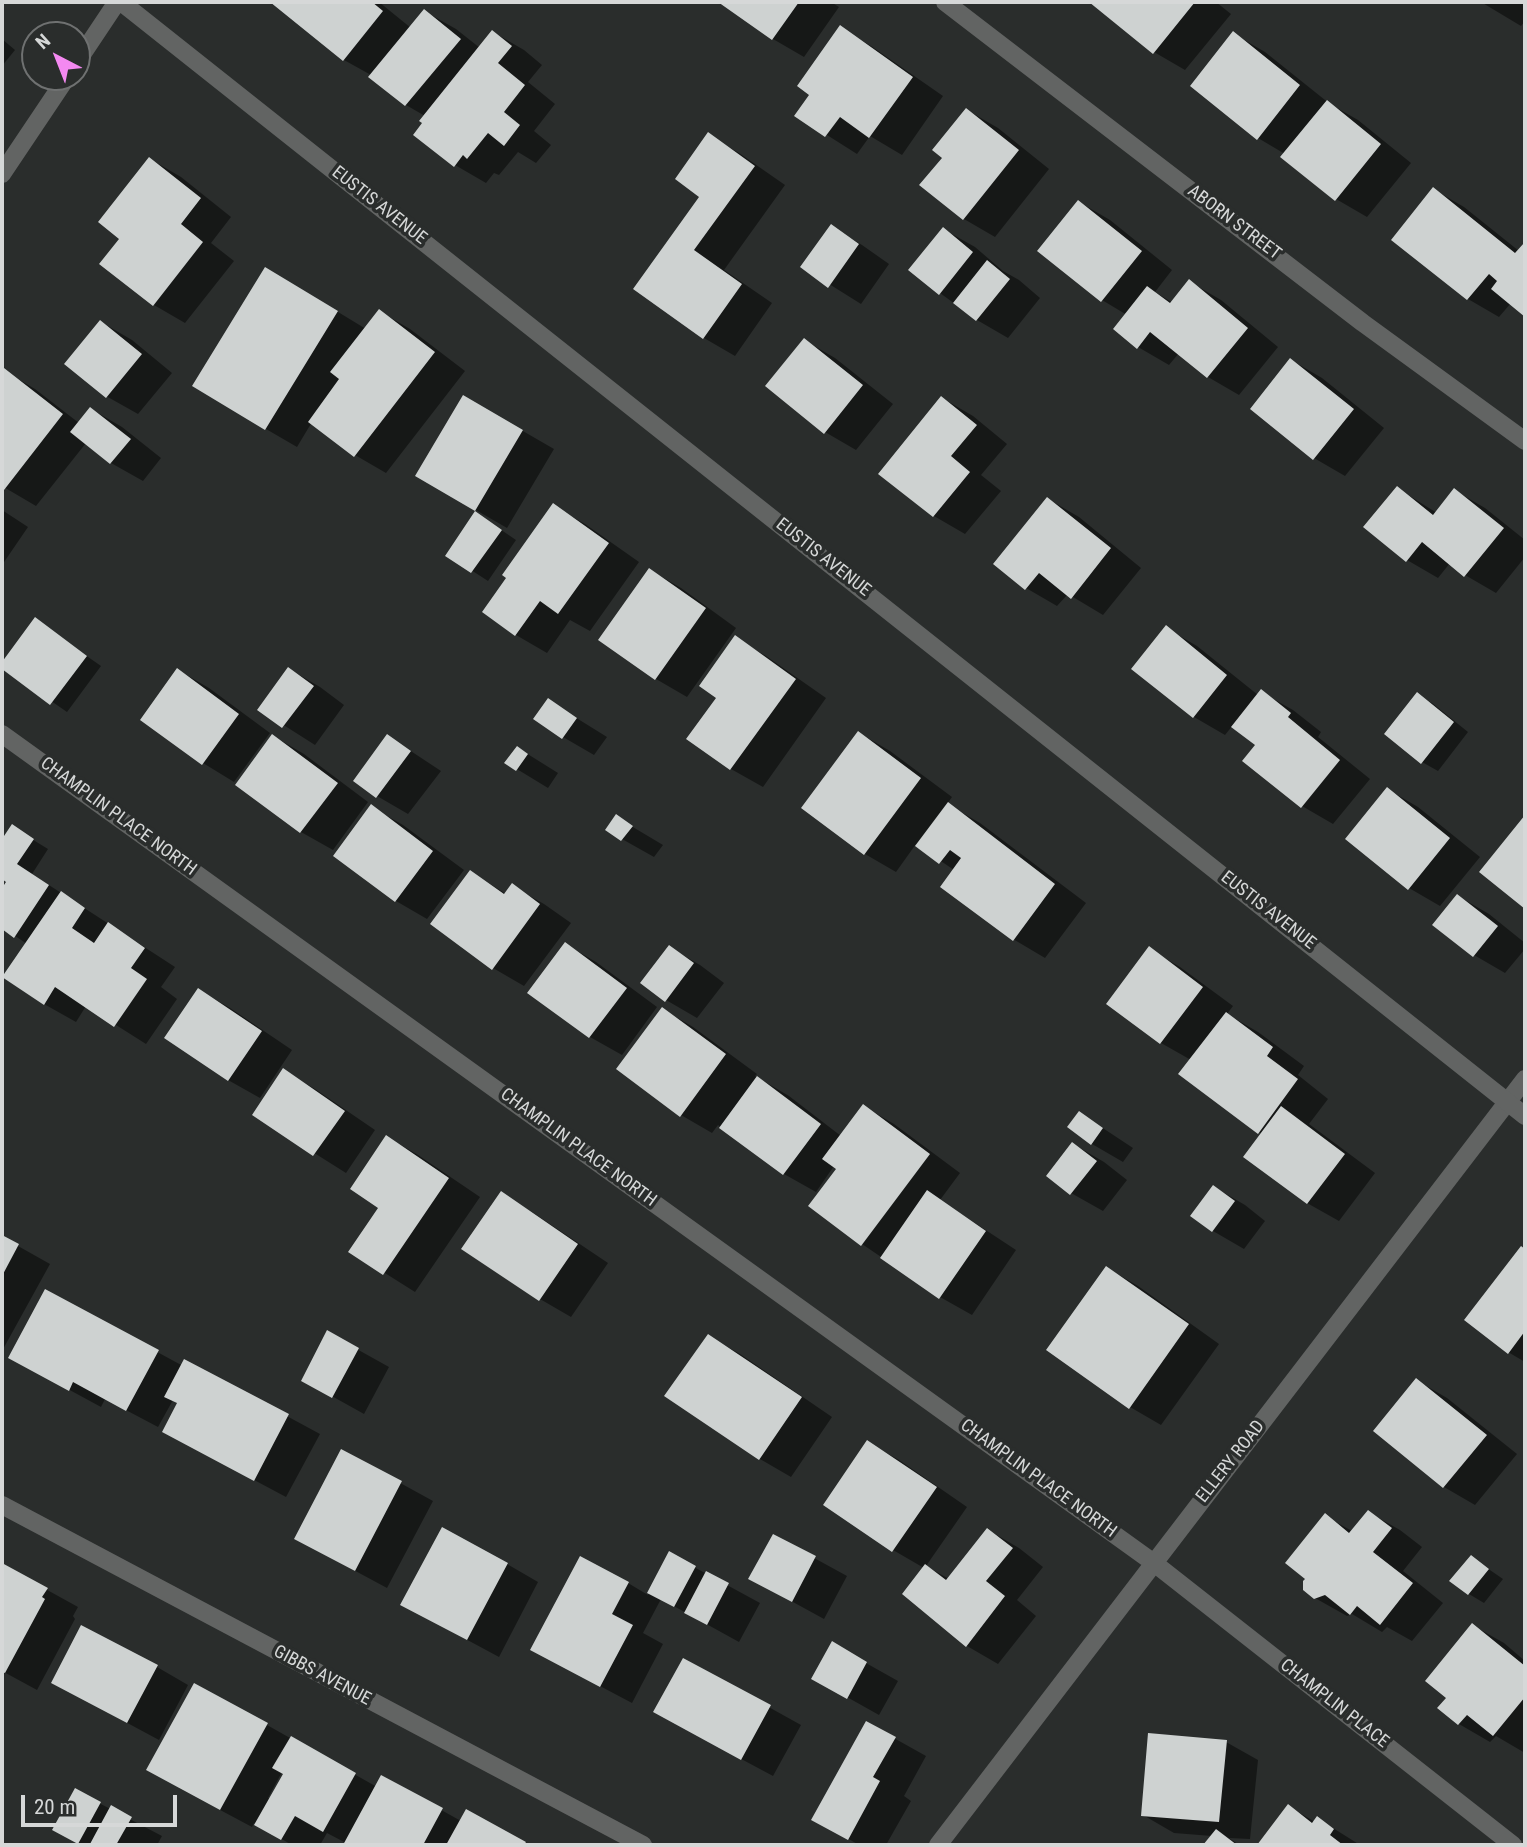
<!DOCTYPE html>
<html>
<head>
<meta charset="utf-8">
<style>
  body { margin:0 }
  #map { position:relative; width:1527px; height:1847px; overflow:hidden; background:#2a2d2c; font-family:"Roboto Condensed",sans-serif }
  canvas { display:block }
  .frame { position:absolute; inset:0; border:4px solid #d6d8d8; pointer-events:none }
  .north { position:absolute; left:21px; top:21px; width:70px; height:70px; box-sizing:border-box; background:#2a2d2c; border:2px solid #6f7171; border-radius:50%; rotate:318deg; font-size:19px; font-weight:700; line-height:28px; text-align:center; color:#d6d8d8 }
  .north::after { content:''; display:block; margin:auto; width:24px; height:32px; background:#f489f1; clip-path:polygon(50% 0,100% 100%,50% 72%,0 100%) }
  .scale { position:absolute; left:21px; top:1795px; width:156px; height:32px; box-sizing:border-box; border:4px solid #d6d8d8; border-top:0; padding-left:9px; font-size:21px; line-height:24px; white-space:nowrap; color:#d6d8d8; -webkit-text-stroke:5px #2a2d2c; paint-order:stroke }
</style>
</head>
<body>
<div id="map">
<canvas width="1527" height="1847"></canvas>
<div class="frame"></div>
<div class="north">N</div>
<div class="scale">20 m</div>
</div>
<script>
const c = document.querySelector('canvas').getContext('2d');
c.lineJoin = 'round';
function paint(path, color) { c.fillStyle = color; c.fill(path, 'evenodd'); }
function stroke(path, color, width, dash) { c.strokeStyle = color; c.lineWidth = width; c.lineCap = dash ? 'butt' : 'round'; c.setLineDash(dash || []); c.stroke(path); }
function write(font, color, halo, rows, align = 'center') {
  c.font = font + ' "Roboto Condensed",sans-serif'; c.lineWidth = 7; c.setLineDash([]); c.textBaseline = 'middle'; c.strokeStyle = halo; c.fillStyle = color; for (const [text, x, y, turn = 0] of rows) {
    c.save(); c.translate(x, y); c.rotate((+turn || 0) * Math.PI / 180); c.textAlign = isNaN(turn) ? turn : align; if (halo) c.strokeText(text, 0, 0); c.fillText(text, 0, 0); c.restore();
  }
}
const shadow = new Path2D(`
  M272,2h107l32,26 13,-17 32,18 24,19 13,-16 31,18 18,15 -14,17 27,22 -21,27 17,14 -15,18 -18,-11 -19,23 -5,-2 -8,10 -31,-18 -30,-42v-7l-19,-11 -35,-30 -27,-15z
  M721,2h110l8,5 -35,50 -31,-18z
  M1092,2h124l15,12 -46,56 -31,-18z
  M1481,2h44v19l-4,5z
  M840,28l31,18 72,50 -41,59 -32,-19 -13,18 -60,-38 14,-21z
  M1234,34l31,18 65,52 28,16 53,43 -44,54 -31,-18 -51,-45 -27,-16z
  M2,39l13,11 -13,16z
  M967,110l31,18 51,41 -54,68 -31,-18 -20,-61z
  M708,135l31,18 46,32 -61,85 48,33 -37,53 -31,-18 -69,-49 67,-92z
  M150,159l31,18 50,40 -20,26 23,18 -49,62 -31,-18 -52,-41 20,-25z
  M1433,189l31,18 55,44 6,-5v68l-14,-11 -12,14 -31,-18z
  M1079,202l31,18 62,50 -17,22 18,11 17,-21 31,18 57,47 -39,48 -31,-18 -29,-24 -10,12 -31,-18 -11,-32 -25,-15z
  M831,227l31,18 27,19 -28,40 -59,-37z
  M943,229l32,18 28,24 16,9 21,18 -32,40 -31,-18 -37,-27z
  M297,287l69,42 13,-18 31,18 55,42 -79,102 -31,-18 -43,-33 -15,25 -31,-18z
  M101,322l31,18 40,33 -34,41 -32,-18z
  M804,340l31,18 58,46 -37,46 -31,-18z
  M1291,360l31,18 62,50 -39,48 -31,-18z
  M4,371l31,18 44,34 12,-14 31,18 39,31 -18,23 -32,-18 -25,-20 -50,63 -34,-20v-112z
  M464,397l90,52 -47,79 -90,-52z
  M942,398l31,18 34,28 -26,31 20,16 -36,43 -31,-18z
  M1397,488l40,25 17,-23 31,18 40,32v17l-29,36 -31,-18 -15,-12 -12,15 -31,-18z
  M1048,499l31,18 62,51 -38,47 -35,-21 -11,12 -31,-18z
  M553,506l32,18 54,38 -49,69 -20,-11 -23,33 -31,-18 -31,-23z
  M2,510l26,17 -26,38z
  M491,523l25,17 -28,41 -40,-26z
  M650,570l31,18 55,40 -49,69 -31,-18z
  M35,620l66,46 -34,46 -65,-45z
  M1166,628l31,18 61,49 3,-3 32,18 28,22 -3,5 52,42 -37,45 -31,-18 -45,-61 -24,-20 -8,10 -31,-18z
  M735,638l31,18 60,42 -63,89 -32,-18 -43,-30 30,-42z
  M289,669l31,18 24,18 -29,40 -55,-35z
  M178,670l31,18 61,45 -36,49 -31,-19z
  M1417,695l15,8 36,29 -30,39 -16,-9z
  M549,701l58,36 -13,18 -31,-18z
  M859,733l31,18 62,46 -5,7 33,19 106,80 -41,55 -32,-19 -59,-69 -38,-26 -20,28 -31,-18z
  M273,736l31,18 64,48 -35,48 -32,-18 -64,-47z
  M388,736l53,35 -33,43 -31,-18z
  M518,748l40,25 -10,15 -41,-25z
  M1387,789l31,18 62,50 -40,49 -31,-18z
  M371,807l32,18 61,45 -37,49 -31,-18 -61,-45z
  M616,817l47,28 -9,12 -32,-18z
  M12,827l36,22 -16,25 143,93 -14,20 16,12 -31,45 -60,-38 -10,16 -32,-18 -17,-60 -25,-17v-36l6,-9 -6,-5v-35z
  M471,872l35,22 6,-8 32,18 27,19 -47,63 -31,-18z
  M1458,896l31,18 36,29v6l-20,24 -31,-18z
  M565,944l31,18 61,45 -35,48 -32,-18 -60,-45z
  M669,947l31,18 24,18 -27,35 -31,-18z
  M1149,949l31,18 53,39 -6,8 31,18 46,34 -6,9 30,24 -19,25 66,49 -36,48 -32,-18 -45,-68 -71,-75 -30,-17 -53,-40z
  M199,990l31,18 62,42 -32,48 -32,-18z
  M662,1009l31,18 64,47 -2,2 34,20 52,40 22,-30 31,18 66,49 -20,27 76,50 -44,65 -32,-18 -78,-53 -24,-75 -4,-3 -18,26 -32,-18 -66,-49 -6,8 -31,-18 -63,-46z
  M284,1071l31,18 60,41 -29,43 -92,-58z
  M1080,1113l53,35 -10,14 -31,-18z
  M387,1137l31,18 62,42 -65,95 -65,-41 30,-43z
  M1073,1144l31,18 23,18 -24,31 -32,-18 -23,-17z
  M1214,1187l31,18 20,16 -21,28 -31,-18 -20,-15z
  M501,1194l31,18 76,51 -37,54 -31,-18z
  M2,1237l48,27 -48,87z
  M1522,1248l3,2v112l-17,-10z
  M1107,1268l31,18 81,58 -58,81 -31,-18z
  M45,1291l138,75 2,-5 135,73 -34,63 -90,-48 -17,-46 -6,-3 -15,27 -53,-28 -4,8 -59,-32z
  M328,1333l61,34 -25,47 -61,-34z
  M708,1336l32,18 92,63 -41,60 -31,-18z
  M1416,1380l31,18 70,56 -42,51 -31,-18 -69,-56z
  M867,1442l32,18 68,47 -41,59 23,13 39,-49 31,18 24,19 -26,33 19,16 -38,48 -31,-18 -43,-78 -31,-18 -67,-46z
  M342,1451l91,50 -46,87 -91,-49z
  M1368,1512l32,18 22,17 -19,24 40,32 -31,38 -25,-14 -5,5 -30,-18 -5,2 -32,-18 10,-82 27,15z
  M774,1536l73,40 -23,43 -42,-23z
  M670,1554l90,49 -21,39 -78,-43 -18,34 20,11 -31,59 -68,-36 64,-84 20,12z
  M1471,1557l32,22 -19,24 -15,-9z
  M507,1564l31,18 -39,75 -65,-35z
  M2,1565l76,42 -5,9 2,3 -38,71 -35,-19z
  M1472,1625l32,18 21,18v92l-29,-17 -6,6 -31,-18 -11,-26z
  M832,1644l66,37 -19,34 -66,-37z
  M684,1660l117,65 -28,51 -86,-46z
  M157,1667l31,18 -29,55 -106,-57z
  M867,1723l59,33 -22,40 7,5 -25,44h-27l-45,-26z
  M267,1725l110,62 5,-10 79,44 5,-10 62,34h-183l1,-2 -19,-10 -7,12h-28l-38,-22 -2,4 -73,-39zM282,1772l4,2 -15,26 -3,-2z
  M1226,1742l32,18 -8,79 -21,-1 10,7h-34l7,-9 -38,-3 -31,-18z
  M76,1791l86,45 -5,9h-74l-13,-7z
  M1288,1806l27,16 2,-4 43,27h-101z`);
const building = new Path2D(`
  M270,2h102l11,9 -40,50z
  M718,2h81l-27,38z
  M1089,2h106l-42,52z
  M424,9l37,30 -56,67 -37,-29z
  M840,25l73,52 -44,61 -29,-21 -15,20 -31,-21 15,-21 -12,-9z
  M492,30l20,16 -14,17 27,22 -21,27 16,13 -16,21 -16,-13 -21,26 -4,-4 -9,12 -41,-32 9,-12 -3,-2z
  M1233,31l67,54 -43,55 -67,-54z
  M1327,100l54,44 -46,57 -55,-44z
  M966,108l53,42 -56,70 -44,-35 23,-27 -10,-8z
  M708,132l47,34 -61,84 48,34 -39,55 -70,-50 66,-92 -24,-18z
  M149,157l52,41 -20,26 22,18 -50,64 -54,-42 20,-25 -21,-17z
  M1433,187l82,66 9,-10 1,1v73l-34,-28 6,-8 -8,-7 -22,26 -76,-60z
  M1078,200l64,51 -41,51 -64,-51z
  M831,224l28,20 -31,44 -28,-21z
  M943,227l30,25 -34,43 -31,-25z
  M987,260l23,19 -34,42 -23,-18z
  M265,267l73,44 -73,119 -73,-44z
  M1189,279l59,49 -41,50 -57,-46 -13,17 -24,-20 34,-43 23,17z
  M379,309l56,43 -81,105 -46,-35 31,-43 -9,-7z
  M100,320l42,34 -36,44 -42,-34z
  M804,338l59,47 -39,49 -59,-48z
  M1290,358l64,51 -41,51 -63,-51z
  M4,368l59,46 -59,76 -2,-2v-117z
  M463,395l60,35 -48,81 -60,-35z
  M941,396l36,29 -26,31 19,16 -37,45 -55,-43z
  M90,407l41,32 -21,25 -40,-32z
  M1397,486l36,29 21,-27 50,40 -40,49 -42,-35 -16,20 -43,-35z
  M1047,497l64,51 -40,51 -32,-26 -14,17 -32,-26z
  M553,503l56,40 -51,71 -18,-13 -25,35 -33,-24 24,-34 -4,-3z
  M475,511l27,19 -31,43 -26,-17z
  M649,568l57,40 -51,72 -57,-40z
  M35,617l52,39 -37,49 -48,-36v-7z
  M1166,625l61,50 -34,43 -62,-49z
  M735,635l61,44 -66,91 -44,-31 30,-41 -17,-12z
  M288,667l26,19 -32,42 -25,-18z
  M177,668l62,46 -37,51 -62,-45z
  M1261,689l30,24 -3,4 52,43 -39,48 -59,-47 13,-16 -24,-18z
  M1417,692l37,30 -33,42 -37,-30z
  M548,698l29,20 -15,21 -29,-20z
  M858,731l63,47 -57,77 -63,-47z
  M272,734l66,49 -38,50 -65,-48z
  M387,734l24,17 -35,47 -23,-17z
  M517,746l11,8 -12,17 -12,-8z
  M1387,787l63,51 -42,52 -63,-51z
  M948,802l107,82 -42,57 -73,-54 21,-29 -11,-8 -11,14 -24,-18z
  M371,804l62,47 -38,51 -62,-46z
  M616,814l17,12 -12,15 -16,-11z
  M1525,815v94l-46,-37z
  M12,824l22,15 -17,25 32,21 -35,53 -12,-9v-41l4,-6 -4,-3v-40z
  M470,870l34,24 8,-11 28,21 -48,66 -62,-46z
  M61,891l24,17 -13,20 22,15 14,-21 37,26 -14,20 16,11 -33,48 -59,-40 -11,18 -42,-28z
  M1457,894l41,32 -25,31 -41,-32z
  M565,942l62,46 -38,50 -62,-45z
  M669,945l25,18 -29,39 -25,-19z
  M1149,946l54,41 -43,57 -54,-40z
  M198,988l64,43 -34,50 -64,-43z
  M662,1007l64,47 -46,63 -64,-48z
  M1226,1012l47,35 -6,9 31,23 -40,55 -80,-60z
  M283,1068l62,43 -32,45 -61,-41z
  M757,1076l64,48 -38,51 -64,-47z
  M863,1104l67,50 -69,92 -53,-40 28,-37 -14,-10z
  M1281,1106l64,48 -38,50 -64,-47z
  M1079,1111l24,17 -12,17 -24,-18z
  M386,1135l63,43 -66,97 -35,-23 30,-44 -28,-19z
  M1072,1142l25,19 -27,34 -24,-19z
  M1213,1185l22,16 -23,31 -22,-16z
  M927,1190l59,41 -47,68 -59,-41z
  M501,1191l77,53 -39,57 -78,-52z
  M2,1235l17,9 -17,32z
  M1521,1246l4,3v82l-17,23 -44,-34z
  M1106,1266l83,58 -60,85 -83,-59z
  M45,1289l114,61 -33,61 -53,-29 -4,9 -61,-33z
  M327,1330l32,18 -27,50 -31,-17z
  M708,1334l94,63 -43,63 -95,-64z
  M184,1359l105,55 -35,67 -92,-49 15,-29 -13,-6z
  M1416,1378l71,57 -44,53 -70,-57z
  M867,1440l70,47 -45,65 -69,-47z
  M341,1449l61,32 -47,90 -61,-32z
  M1368,1510l24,18 -19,24 40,31 -33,42 -23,-19 -7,9 -25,-20 -11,4 -11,-9v-9l2,-2 -20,-16 40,-50 24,20z
  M442,1527l66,36 -41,77 -67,-35z
  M987,1528l26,20 -27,33 19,15 -39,51 -64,-53 23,-30 21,16z
  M773,1534l43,22 -24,46 -44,-23z
  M669,1551l27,15 -22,41 -27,-14z
  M1471,1555l18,14 -21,26 -19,-14z
  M580,1556l49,26 -17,32 21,11 -33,62 -70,-37z
  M2,1563l46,25 -6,9 3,2 -40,74 -3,-1z
  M706,1571l23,12 -22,42 -23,-12z
  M1472,1623l53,43v31l-32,39 -26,-21 -9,10 -21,-17 9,-10 -21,-17z
  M81,1625l77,40 -31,58 -76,-40z
  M832,1641l35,21 -20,37 -36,-20z
  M683,1658l88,47 -30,55 -88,-48z
  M194,1683l74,40 -48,87 -74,-40z
  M866,1721l30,16 -23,40 7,4 -32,59 -37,-20z
  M1148,1733l79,7 -8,82 -78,-6z
  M291,1736l65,37 -33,59 -28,-16 -14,24 -27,-15 29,-51 -11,-6z
  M381,1775l62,33 -20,37h-80z
  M75,1788l26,14 -23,42 -26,-14z
  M1288,1804l24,19 5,-7 17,13 -4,6 13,10h-86z
  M111,1805l21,12 -16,28h-24l-2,-1z
  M466,1809l60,33 -2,3h-78z
  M1216,1829l21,16h-34z`);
const minor = new Path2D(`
  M945,2l418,321 162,118
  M2,734l1152,829 359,282
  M2,1505l641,340
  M938,1845l587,-766`);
const tertiary = new Path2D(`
  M121,2l1404,1114
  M77,62l40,-60
  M2,174l65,-97`);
const streetNames = [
  ["EUSTIS AVENUE",379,206,38],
  ["ABORN STREET",1234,223,37],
  ["EUSTIS AVENUE",823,558,38],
  ["CHAMPLIN PLACE NORTH",118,817,36],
  ["EUSTIS AVENUE",1268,911,38],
  ["CHAMPLIN PLACE NORTH",578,1148,36],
  ["ELLERY ROAD",1231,1462,-52],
  ["CHAMPLIN PLACE NORTH",1038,1479,36],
  ["GIBBS AVENUE",322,1676,28],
  ["CHAMPLIN PLACE",1334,1704,38]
];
paint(shadow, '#0007');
paint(building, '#ced2d1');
stroke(minor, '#626463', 18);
stroke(tertiary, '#626463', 18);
write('18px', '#d6d8d8', '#2a2d2c', streetNames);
</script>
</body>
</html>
